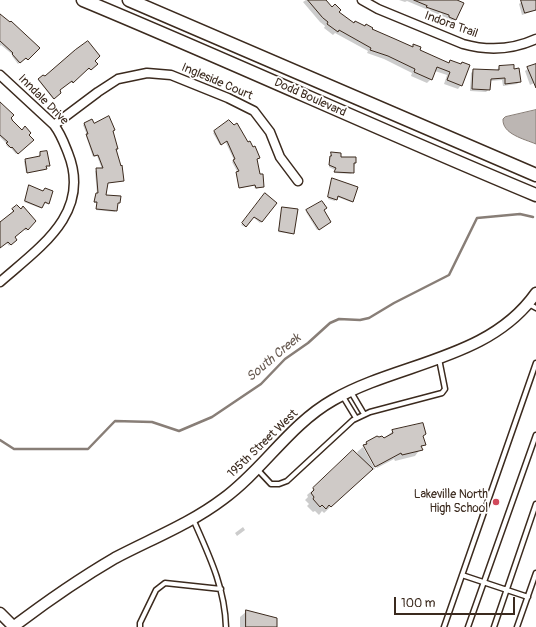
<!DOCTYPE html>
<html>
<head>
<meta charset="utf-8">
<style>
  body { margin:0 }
  #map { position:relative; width:536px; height:627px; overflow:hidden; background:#fff; font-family:Pangolin,sans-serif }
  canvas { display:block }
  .scale { position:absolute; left:394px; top:597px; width:121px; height:18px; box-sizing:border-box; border:2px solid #3b2a1e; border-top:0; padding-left:5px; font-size:12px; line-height:14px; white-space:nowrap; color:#3b2a1e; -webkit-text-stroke:3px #fff; paint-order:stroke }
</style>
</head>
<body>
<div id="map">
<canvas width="536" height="627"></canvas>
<div class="scale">100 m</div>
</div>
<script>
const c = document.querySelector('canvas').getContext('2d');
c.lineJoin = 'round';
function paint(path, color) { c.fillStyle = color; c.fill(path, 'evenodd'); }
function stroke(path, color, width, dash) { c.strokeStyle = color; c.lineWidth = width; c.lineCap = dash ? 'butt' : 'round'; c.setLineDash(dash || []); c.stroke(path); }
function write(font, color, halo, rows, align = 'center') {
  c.font = font + ' Pangolin,sans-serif'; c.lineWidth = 3.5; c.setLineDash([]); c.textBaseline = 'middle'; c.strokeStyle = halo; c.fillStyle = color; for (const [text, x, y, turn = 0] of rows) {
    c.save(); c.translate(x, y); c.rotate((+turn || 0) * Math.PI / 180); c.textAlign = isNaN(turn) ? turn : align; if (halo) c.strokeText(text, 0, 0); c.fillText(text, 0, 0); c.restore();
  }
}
const water = new Path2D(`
  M536,110v34c-12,-5 -34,-10 -33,-25l2,-2z`);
const shadow = new Path2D(`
  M306,0h19l7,8 21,16 18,5 41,18 2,-1 4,4 30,14 3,-3 10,24 -3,4 -14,-5 3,-9 -12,-4 -4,8 -4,4 -16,-7 1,-3 -28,-14 -17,-6 1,-2 -33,-18 -2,2 -9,-7 1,-2 -5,-4 -17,-20z
  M399,0h56v20l-3,3 -6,-3 1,-2 -40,-17 -2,1z
  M524,0h11l1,10 -14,5 -3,-11z
  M0,16l10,7 1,-1 27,26 -11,12 -3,-2 -6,6 -6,-8 1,-1 -12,-10 -1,1z
  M94,60l3,4 -8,6 -2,-2 -15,15 -2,-2 -12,10 2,2 -7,6 -15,-19 5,-4 2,2z
  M536,63v19l-6,3 -5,-14z
  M499,67l14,3 7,11 -3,3 -14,2 -1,-6 -12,1 -1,8 -3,3 -16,-1 1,-18 3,-3 22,1z
  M0,103l9,15 13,13 6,4 4,5 -16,14 -6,-7 -1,1 -3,-3 1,-1 -7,-7z
  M229,122l29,37h-2l3,16 4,11 -1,1 -7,2 -1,-4 -14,3 -2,-15 -6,-11 2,-2 -9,-19 -5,4 -7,-12z
  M85,123l9,1 18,7 11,50 -17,2 -1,12 14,8 -2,1 -2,8 -19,-2 1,-7h-3l1,-8 2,-1 -2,-23 7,-2 -5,-13 -4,1 -7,-21 1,-1 -4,-10z
  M40,153l9,12 -4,2v3l-19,3 -2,-12 15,-4z
  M332,153l8,5 15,5 -2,9 -2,2 -17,-1 1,-3 -6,-3v-9z
  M331,181l22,20 -2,1 -14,-5 -2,4 -7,-2z
  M28,188l15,4 2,-3 4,14 -2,1 -3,-1 -4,5 -16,-6z
  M265,194l11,9 -16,20 -7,-6 -8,10 -4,-2z
  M17,206l16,18 -7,7 -2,-2 -10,8 2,2 -7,7 -3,-4 -6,5v-23l13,-11 -1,-2z
  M282,208l11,25 -1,1 -14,-2z
  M322,210l7,13 -12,7 -11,-18 1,-1z
  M393,431l29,5 2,8 -9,12 -20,5 -1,-2 -17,9 -13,-23 3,-3 16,-3z
  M363,447l12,22 -7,3 -44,41 -2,-2 -3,4 -4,-4 -2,1 -6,-6 2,-2 -4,-4 3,-3 -1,-2 7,-6 46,-32 -3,-5z
  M243,527l2,3 -8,6 -2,-3z
  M247,611l29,16h-36v-10z`);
const stream = new Path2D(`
  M0,440l14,9h74l27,-28 37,1 27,9 33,-14 49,-33 24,-25 23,-16 22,-20 9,-4 21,1 9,-2 25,-15 55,-28 28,-57 43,-4 13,3`);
const building = new Path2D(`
  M308,0h18l6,7 3,-3 6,6 -2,2 15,11 1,-2 10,5 1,-2 7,4 -1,1 23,10 18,8v-3l8,3 -1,3 29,13 1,-3 11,4 1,-2 8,3 -8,21 -15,-6 3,-8 -13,-5 -5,13 -18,-8 1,-3 -27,-13 -18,-6 1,-2 -32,-18 -1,2 -11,-8 1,-2 -5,-4z
  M414,0h43l7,3 -8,17 -7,-3v-2l-23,-8 1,-1z
  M521,0h15v10l-11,3z
  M0,14l10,8 1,-1 29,27 -12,12 -2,-2 -6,5 -8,-9 1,-1 -13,-12z
  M88,41l12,15 -5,5 3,3 -7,6 -2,-2 -16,15 -1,-2 -12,9 1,3 -7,6 -16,-20 5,-4 2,1 30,-26z
  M536,64v24l-9,-21z
  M514,65v4l5,-1 2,14 -16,2v-6l-14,1 -1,11 -18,-1 1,-20 26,1v-4z
  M0,102l14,13 -3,3 1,1v1l10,10 3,-4 6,7 -2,2 5,5 -16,14 -6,-7 -1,1 -5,-5 2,-1 -8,-7z
  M109,116l6,14 -2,1 5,18h-2l5,17 1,-1 2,16 -16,2 -2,12 15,1 -1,7h-2l-1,8 -21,-2 1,-7h-3l2,-9h2l-2,-25h7l-5,-13 -4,1 -8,-22h2l-4,-11 8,-4 2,4z
  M229,120l5,5 3,-2 11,19 2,-1 3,6 2,-1 5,12 -3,1 3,15h3l1,13 -8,1 -1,-3 -16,3 -3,-16 3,-1 -6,-11 2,-1 -8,-18 -6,4 -7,-14z
  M47,151l3,15h-4l1,3 -20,4 -2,-14 15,-3v-4z
  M331,152l10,1v4h15v6h-2v10l-20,-1 2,-4 -7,-3 1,-9h1z
  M332,178l26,9 -5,15 -15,-6 -1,4 -9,-3z
  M29,185l14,6 2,-3 8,3 -4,13 -4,-2 -3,6 -17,-7z
  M265,193l12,10 -15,19 -8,-5 -8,10 -4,-4z
  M322,201l5,7 -3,2 7,12 -12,8 -13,-20z
  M17,205l4,4 2,-3 13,15 -8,9 -2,-2 -11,9 2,3 -6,5 -3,-3 -8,6v-26l14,-11 -2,-2z
  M282,207l16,2 -4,25 -15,-3z
  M423,423l3,11 -3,2 3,9 -5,1 2,4 -21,5 -1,-2 -26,14 -12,-22 4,-1 -1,-2 11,-6 2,1 3,-1 2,2 9,-5 -1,-3z
  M353,450l20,19 -42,38 -2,-2 -3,4 -4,-4 -2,2 -7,-8 1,-2 -3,-4 3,-3 -1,-2z
  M246,610l31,8v9h-31z`);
const service = new Path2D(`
  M527,303l9,5
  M351,392l13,22
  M342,395l14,23
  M257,469l14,15h8l8,-3 66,-61 17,-8 72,-19 3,-4 -6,-30
  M193,519c16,36 32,69 33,108
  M462,575l66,22
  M140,627v-4l16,-33 9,-7 56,6
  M444,627l92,-264
  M468,627l68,-192
  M494,627l42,-123
  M517,627l19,-54`);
const minor = new Path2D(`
  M362,0l16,9 85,35c25,7 49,6 73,-5
  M0,75l54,50c7,9 10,18 14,28 24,60 -28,94 -68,129
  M54,125l44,-33 20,-13 29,-6 24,2 57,23 26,13 16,21 10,25 18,24`);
const tertiary = new Path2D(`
  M0,613l14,14
  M13,627c33,-25 66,-48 102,-69 36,-19 75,-34 108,-59 40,-29 66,-74 110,-99 66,-38 156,-40 203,-107`);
const secondary = new Path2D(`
  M83,0c152,63 301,132 453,195
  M129,0l407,175`);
const markers = [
  [496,502,4,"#d1495b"]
];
const streetNames = [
  ["Indora Trail",451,25,20],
  ["Ingleside Court",217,82,23],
  ["Dodd Boulevard",310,98,24],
  ["Inndale Drive",43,100,45],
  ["195th Street West",263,444,-44]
];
const poiNames = [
  ["Lakeville North",488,495],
  ["High School",488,509]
];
const waterNames = [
  ["South Creek",274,358,-40]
];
paint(water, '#bcb6b3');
stroke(water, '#887e77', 1);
paint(shadow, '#0003');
stroke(stream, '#887e77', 2.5);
paint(building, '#cfcac7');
stroke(building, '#3b2a1e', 1);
stroke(service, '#3b2a1e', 7);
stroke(minor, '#3b2a1e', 11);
stroke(tertiary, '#3b2a1e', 13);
stroke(secondary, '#3b2a1e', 15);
stroke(service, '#fff', 4);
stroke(minor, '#fff', 8);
stroke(tertiary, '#fff', 10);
stroke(secondary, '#fff', 12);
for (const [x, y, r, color] of markers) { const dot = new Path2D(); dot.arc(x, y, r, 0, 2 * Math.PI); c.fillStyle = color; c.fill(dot); stroke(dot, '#fff', 1.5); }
write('12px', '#3b2a1e', '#fff', streetNames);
write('12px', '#3b2a1e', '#fff', poiNames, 'right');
write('italic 13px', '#685b52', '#fff', waterNames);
</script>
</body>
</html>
